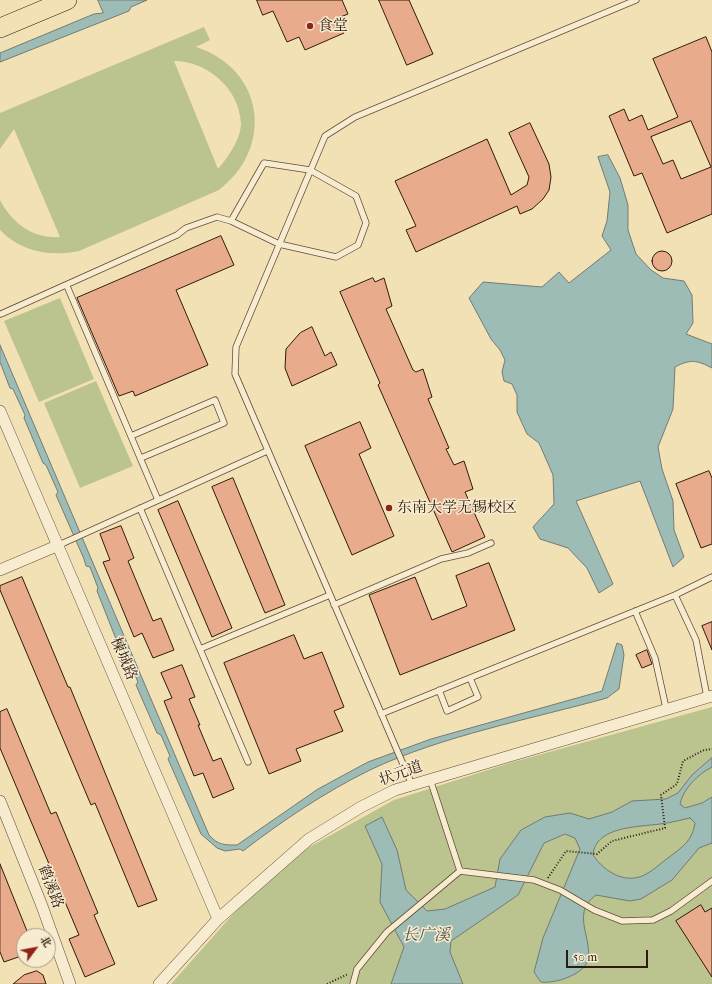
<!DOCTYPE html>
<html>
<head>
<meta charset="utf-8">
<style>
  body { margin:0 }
  #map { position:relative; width:712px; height:984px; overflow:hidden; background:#f3e1b6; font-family:"IM FELL French Canon","Noto Serif SC",serif }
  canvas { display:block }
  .north { position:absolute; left:16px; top:928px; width:40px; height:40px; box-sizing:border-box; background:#f7ecd0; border:1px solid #a79882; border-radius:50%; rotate:58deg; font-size:11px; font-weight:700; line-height:16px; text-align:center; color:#2f1a0e }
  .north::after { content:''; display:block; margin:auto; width:14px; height:18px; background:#8f2418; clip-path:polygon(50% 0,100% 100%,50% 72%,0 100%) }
  .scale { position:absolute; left:566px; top:950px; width:82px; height:18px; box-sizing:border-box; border:2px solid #2f1a0e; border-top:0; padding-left:5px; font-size:12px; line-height:14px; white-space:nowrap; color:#2f1a0e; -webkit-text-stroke:3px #f7ecd0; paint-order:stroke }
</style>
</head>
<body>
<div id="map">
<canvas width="712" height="984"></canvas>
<div class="north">北</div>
<div class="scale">50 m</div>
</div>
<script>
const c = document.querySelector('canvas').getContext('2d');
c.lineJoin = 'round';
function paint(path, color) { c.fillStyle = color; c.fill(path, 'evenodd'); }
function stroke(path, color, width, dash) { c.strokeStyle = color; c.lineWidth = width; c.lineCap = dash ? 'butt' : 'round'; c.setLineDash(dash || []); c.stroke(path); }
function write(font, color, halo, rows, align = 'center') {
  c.font = font + ' "IM FELL French Canon","Noto Serif SC",serif'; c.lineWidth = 3; c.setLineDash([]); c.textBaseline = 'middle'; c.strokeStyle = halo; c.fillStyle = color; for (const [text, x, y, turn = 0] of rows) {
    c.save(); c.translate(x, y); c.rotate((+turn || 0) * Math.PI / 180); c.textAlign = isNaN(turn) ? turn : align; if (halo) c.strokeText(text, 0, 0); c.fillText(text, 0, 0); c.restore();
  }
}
const green = new Path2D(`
  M204,27l6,13 -14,7c68,22 79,100 23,143l-140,61c-29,6 -58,1 -79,-21v-30c12,23 33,39 60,37l-46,-108 -14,20v-36zM174,61c33,0 65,27 67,62 0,16 -13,34 -23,46z
  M60,298l34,81 -55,23 -35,-81z
  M96,381l37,85 -53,22 -36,-85z
  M712,707v277h-541l63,-71 61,-58 99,-55 119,-38z`);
const water = new Path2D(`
  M98,0h49l-16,7 -2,4 -129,51v-9l94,-39 9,-1z
  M608,155l12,23 8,27v25l8,24 15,16 12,8 21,3 8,14 1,28 -7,11 26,10v24c-15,-8 -22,-9 -37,-1l-2,42 -15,38 4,22 11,32 1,29 10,27 -11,10 -33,-86 -64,20 37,83 -14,9 -12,-25 -19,-20 -28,-9 -7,-12 21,-23 -1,-29 -14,-32 -12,-9 -10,-22v-17l-5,-11 -8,-3 -2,-9 3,-12 -5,-10 -9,-11 -22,-41 14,-16 59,5 17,-15 10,11 42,-33 -9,-14 5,-15 3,-29 -12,-35z
  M0,345l209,490c9,10 15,10 28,10l81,-56 50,-27 63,-23 171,-48 15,-48 5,2 2,10 -5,34 -12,9c-76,21 -166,38 -237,72 -45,22 -88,51 -127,81l-3,-2 -15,2 -8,-3 -16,-14 -33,-75 2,-3 -9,-21 -4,-2 -21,-48 2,-3 -18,-43h-4l-19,-48 1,-3 -8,-21 -4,-1 -2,-7 -28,-64 2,-3 -12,-27 -3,-2 -19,-45 1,-3 -12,-26 -3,-1 -10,-26z
  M712,758v9c-14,7 -29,22 -32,37l5,4 17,-5 10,-6v46l-13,5 -27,32 -31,19 -11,2 -34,-6c-6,5 -11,9 -12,17 -3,15 7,31 4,47 -2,15 -33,25 -47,23 -2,-2 -5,-7 -7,-10l9,-34 37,-89 -5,-11 -10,-4 -21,9 -26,52 -67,46 -1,11 13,32h-72l13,-37 -24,-45 2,-38 -17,-38 17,-9 15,33 9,40 21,21 18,-2 50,-22 5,-28 21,-29 24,-13 25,-4 19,6 23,-7 20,-11 34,-2 12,-6 14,-18zM690,818l5,5c-3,19 -13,24 -27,35 -7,5 -13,11 -20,15 -20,13 -43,0 -55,-18 2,-29 46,-28 67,-31 10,-1 20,-4 30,-6z`);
const building = new Path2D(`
  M257,0h85l6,14 -10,4 6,15 -39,17 -6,-13 -12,5 -14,-31 -10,4z
  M379,0h30l24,54 -26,11z
  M706,37l6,15v162l-45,19 -25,-60 -8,3 -25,-60 15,-7 5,12 13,-6 6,15 30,-13 -25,-58zM691,121l20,46 -30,12 -8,-19 -10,4 -12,-27z
  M530,123l19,41 2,13 -2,13 -6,9 -11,10 -12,5 -3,-8 -101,46 -10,-22 10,-4 -21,-45 92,-42 24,56 16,-10 2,-8 -20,-44z
  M221,236l13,29 -58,25 32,75 -73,31 -2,-5 -14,5 -42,-98z
  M652 261a10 10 0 1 1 20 0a10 10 0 1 1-20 0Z
  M373,278l2,4 9,-4 8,28 -6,3 27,61 3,2 7,-3 9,28 -4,2 21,49 -3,1 8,16 10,-4 9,28 -8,3 20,45 -33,15 -74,-167 2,-2 -40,-91z
  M312,327l13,29 6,-4 6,13 -45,21 -7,-18 1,-19 14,-16z
  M360,422l11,26 -12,6 35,82 -42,19 -47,-109z
  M709,471l3,7v66l-11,4 -25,-64z
  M233,478l52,127 -20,8 -53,-126z
  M178,501l54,127 -20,9 -54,-127z
  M121,526l13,32 -6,3 25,60 8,-3 13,32 -21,8 -11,-25 -8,4 -31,-75 7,-2 -10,-26z
  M489,563l26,67 -115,45 -31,-80 46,-18 17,43 35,-14 -11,-30z
  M22,577l46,110h2l87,213 -19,7 -43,-104 -4,2 -91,-215v-4z
  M712,622v28l-10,-24z
  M294,635l10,24 18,-7 22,55 -10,4 9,20 -47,18 5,12 -32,13 -45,-111z
  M647,650l5,14 -10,4 -6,-13z
  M182,665l13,32 -6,2 11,26h-2l15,36 8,-3 13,31 -21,9 -10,-25 -9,3 -30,-75 8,-3 -11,-25z
  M7,709l44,105 5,-2 42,101 -4,2 21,49 -30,13 -16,-38 10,-4 -79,-187v-36z
  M0,864l29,72h-5v19l-20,7 -4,-10z
  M701,905l4,7 7,-4v69l-36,-56z
  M37,971l6,4 3,9h-33l11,-9z`);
const path = new Path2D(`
  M548,878l18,-27 31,3 15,-13 53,-13 -4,-33 16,-11 6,-23 21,-11 8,-1
  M327,984l21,-10`);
const service = new Path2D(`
  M67,286l91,214
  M1,314l176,-79 9,-7 31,-11 14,4 48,23 57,13 22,-12 8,-22 -10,-27 -46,-26 -46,-7 -33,58
  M131,436l84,-36 9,23 -83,35
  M140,508l108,254
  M59,545l208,-94
  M675,595l21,45 11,57
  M334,605l107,-46 27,-6 23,-10
  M635,611l20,47 11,50
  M200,649l130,-54
  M439,690l8,21 31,-14 -8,-19
  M381,714l294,-119 37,-18
  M430,779l30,92
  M412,785l-177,-411 1,-27 89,-211 30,-19 281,-117
  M353,984l4,-15 30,-37 73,-61 74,9 26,10 34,20 28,11 31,-1 18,-9 41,-30`);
const minor = new Path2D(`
  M0,411l218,508
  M0,570l59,-25
  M0,801l42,105 28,78
  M159,984l59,-65 91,-80 52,-32 34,-17 17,-5 300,-89`);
const trunk = new Path2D(`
  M0,28l67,-28`);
const markers = [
  [310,26,4,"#8f2418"],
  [389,508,4,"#8f2418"]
];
const poiNames = [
  ["食堂",318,26],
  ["东南大学无锡校区",397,508]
];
const streetNames = [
  ["楝城路",123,659,67],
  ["状元道",401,774,-20],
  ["鹤溪路",50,887,69]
];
const waterNames = [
  ["长广溪",426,936]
];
paint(green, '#bbc38e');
paint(water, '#9ebcb6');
stroke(water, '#727b73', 1);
paint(building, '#e8ab8b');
stroke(building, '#2f1a0e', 1);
stroke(service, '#604c38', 7);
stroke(minor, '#604c38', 12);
stroke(trunk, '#2f1a0e', 20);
stroke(path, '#2f1a0e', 2, [1, 2]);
stroke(service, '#f7ecd0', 5.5);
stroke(minor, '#f7ecd0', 11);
stroke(trunk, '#f3e1b6', 19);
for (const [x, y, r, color] of markers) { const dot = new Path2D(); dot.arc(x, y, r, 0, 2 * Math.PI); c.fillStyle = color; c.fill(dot); stroke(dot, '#f7ecd0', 1.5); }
write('15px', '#2f1a0e', '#f7ecd0', poiNames, 'left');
write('15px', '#2f1a0e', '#f7ecd0', streetNames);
write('italic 16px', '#565349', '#f7ecd0', waterNames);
</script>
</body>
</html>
